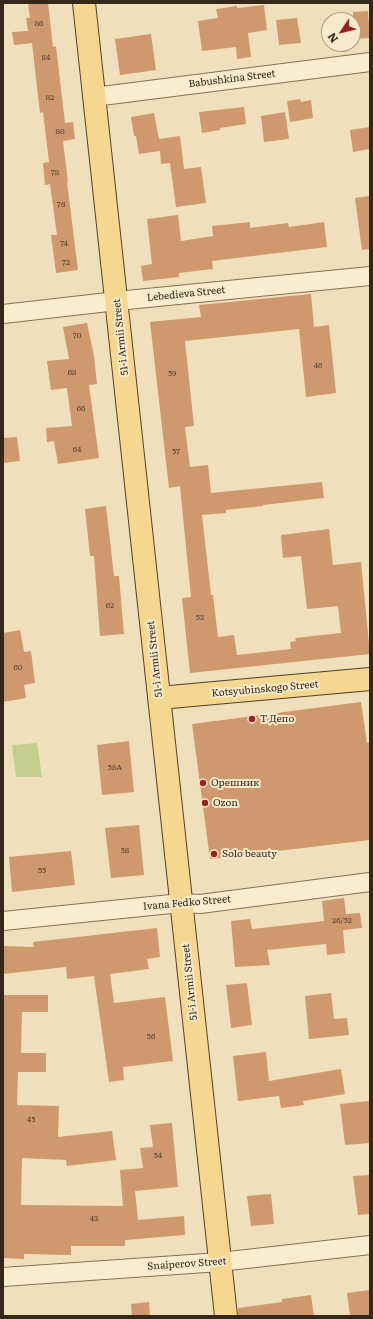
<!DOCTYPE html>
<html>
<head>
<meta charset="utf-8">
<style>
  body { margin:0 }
  #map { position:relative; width:373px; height:1319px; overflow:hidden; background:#efe0bb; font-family:Literata,serif }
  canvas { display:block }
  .frame { position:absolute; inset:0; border:4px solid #35271a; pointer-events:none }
  .north { position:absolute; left:321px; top:12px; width:40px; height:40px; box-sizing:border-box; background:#f7eacb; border:1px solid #a99c84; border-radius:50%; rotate:235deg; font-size:11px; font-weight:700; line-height:16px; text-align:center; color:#35271a }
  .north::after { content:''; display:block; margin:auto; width:14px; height:18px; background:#982222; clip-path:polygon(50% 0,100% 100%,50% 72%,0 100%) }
</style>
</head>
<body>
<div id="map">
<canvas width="373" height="1319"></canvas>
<div class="frame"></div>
<div class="north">N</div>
</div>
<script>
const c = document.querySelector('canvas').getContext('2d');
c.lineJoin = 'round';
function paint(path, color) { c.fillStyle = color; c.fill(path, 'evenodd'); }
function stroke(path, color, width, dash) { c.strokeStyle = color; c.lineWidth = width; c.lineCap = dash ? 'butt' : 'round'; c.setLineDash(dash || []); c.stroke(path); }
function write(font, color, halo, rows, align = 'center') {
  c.font = font + ' Literata,serif'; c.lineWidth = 4; c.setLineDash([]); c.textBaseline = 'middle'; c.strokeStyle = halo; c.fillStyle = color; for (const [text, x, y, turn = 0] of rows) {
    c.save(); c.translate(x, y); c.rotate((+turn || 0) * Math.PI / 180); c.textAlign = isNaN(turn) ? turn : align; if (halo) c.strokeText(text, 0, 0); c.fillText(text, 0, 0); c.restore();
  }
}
const green = new Path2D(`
  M37,743l5,34h-26l-4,-32z`);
const building = new Path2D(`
  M28,3h20l5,44 3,-1 9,77 8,-1 2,17 -12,2 5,41h-1l11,88 -22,3 -5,-38h6l-7,-51 -5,1 -2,-22 6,-1 -6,-50 -3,1 -8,-70 -18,2 -2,-13 16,-1 -2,-13h4z
  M264,5l3,25 -19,3 3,24 -14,2 -1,-12 -34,4 -4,-30 20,-3 -2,-9 21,-3v2z
  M368,11l2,27 -17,1v-27z
  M297,18l4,25 -22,2 -3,-25z
  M151,34l5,36 -36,5 -5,-36z
  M300,99l1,3 10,-2 2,18 -23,4 -3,-21z
  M244,107l2,17 -26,4v2l-18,3 -3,-21z
  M285,112l4,27 -25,3 -3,-26z
  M154,113l5,26 21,-3 4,33 17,-2 5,36 -30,4 -6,-44 -9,1 -1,-13 -21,3 -3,-18h-2l-3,-19z
  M370,127v22l-17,3 -3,-22z
  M370,196v53l-8,1 -7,-52z
  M178,215l3,26 32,-5 -1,-10 38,-4v6l38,-5 1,4 35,-5 3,25 -115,14 1,8 -34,4v4l-36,4 -2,-15 11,-2 -5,-45z
  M311,294l3,33 15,-2 7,68 -30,4 -7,-68 -114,12 9,85 -9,1 5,40 18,-2 3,28 111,-11 2,16 -61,7v1l-37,4v3l-24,2 9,80h2l5,42 16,-2 3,20 54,-6 -1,-7 6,-1 -1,-3 46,-5 -3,-27 -31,3 -6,-53 -18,2 -2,-23 48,-6 4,36 28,-3 9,92 -180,19 -8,-75 9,-1 -11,-111 -11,2 -19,-166 51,-5 -2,-12z
  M87,323l7,33 3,28 -8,1 10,73 -41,6 -4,-23 -7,1 -1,-14 26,-2 -5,-38 -16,2 -4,-29 22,-2 -6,-32z
  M17,437l3,24 -17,2v-25z
  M106,506l8,70h5l5,58 -24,2 -6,-80h-4l-5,-47z
  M20,630l4,22 7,-1 4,32 -11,2 2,13 -23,4v-69z
  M361,702l6,41 3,-1v98l-160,19 -18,-135z
  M129,741l5,51 -32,3 -5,-50z
  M139,825l5,50 -33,3 -6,-50z
  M71,851l4,34 -63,7 -3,-35z
  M344,898l2,16 14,-1 2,15 -19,2 2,23 -18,2 -1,-11 -59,6 3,15 -35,2 -4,-46 19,-2 2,10 72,-8 -2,-20z
  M157,928l3,29 -13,2 2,10 -39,5 4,29 51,-6 8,64 -50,6 1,13 -15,2 -15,-106 -27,3 -1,-12 -63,7v-28l31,1 -1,-5z
  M247,983l5,42 -21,3 -5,-43z
  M331,993l3,26 13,-1 2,17 -40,4 -4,-43z
  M3,995h45v17h-26l-1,41h25v19h-28l-1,33 42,1 -1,31 54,-6 4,29 -49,6 -1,-6 -44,-2 -1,47 102,1 -3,-36 23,-2 -3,-20 13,-1 -3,-22 22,-2 6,64 -43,4 3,29 46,-4 1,19 -60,5v6h-54v9l-47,-1v5l-21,-1z
  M266,1052l3,29 72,-12 4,25 -42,7 1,4 -23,3 -2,-12 -41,5 -5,-45z
  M369,1101l1,42 -25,2 -5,-41z
  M370,1175v39l-12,1 -5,-39z
  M271,1194l3,30 -23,2 -4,-30z
  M370,1290v26h-20l-3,-23z
  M311,1295l3,21h-76v-8l44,-6v-3z
  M149,1302l1,14h-18l-1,-12z`);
const minor = new Path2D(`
  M94,97l276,-35
  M3,314l114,-13 253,-25
  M3,921l178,-18 19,1 170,-22
  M3,1277l217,-15 150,-17`);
const major = new Path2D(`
  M84,3l142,1313
  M159,698l211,-19`);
const markers = [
  [252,719,4,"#982222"],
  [203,783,4,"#982222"],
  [205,803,4,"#982222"],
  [214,854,4,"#982222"]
];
const numberNames = [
  ["86",39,24],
  ["84",46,58],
  ["82",50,98],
  ["80",60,132],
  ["78",55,173],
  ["76",61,205],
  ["74",64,244],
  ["72",66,263],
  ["70",77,336],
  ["46",318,366],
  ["68",72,373],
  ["59",172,374],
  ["66",81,409],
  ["64",77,450],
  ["57",176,452],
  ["62",110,606],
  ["53",200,618],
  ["60",18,668],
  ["58А",115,768],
  ["58",125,851],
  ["55",42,871],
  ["26/52",342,921],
  ["56",151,1037],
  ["45",31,1120],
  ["54",158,1156],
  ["43",94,1219]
];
const streetNames = [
  ["Babushkina Street",232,79,-7],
  ["Lebedieva Street",186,294,-6],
  ["51-i Armii Street",121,337,-96],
  ["51-i Armii Street",155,659,-96],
  ["Kotsyubinskogo Street",265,689,-5],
  ["Ivana Fedko Street",187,903,-5],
  ["51-i Armii Street",190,982,-96],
  ["Snaiperov Street",187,1264,-4]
];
const poiNames = [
  ["Т Депо",260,719],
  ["Орешник",211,783],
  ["Ozon",213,803],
  ["Solo beauty",222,854]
];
paint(green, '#c5cd8f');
paint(building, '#cf986f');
stroke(minor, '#877054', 20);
stroke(major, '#543e29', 24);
stroke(minor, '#faedce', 18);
stroke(major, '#f6d78f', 22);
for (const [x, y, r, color] of markers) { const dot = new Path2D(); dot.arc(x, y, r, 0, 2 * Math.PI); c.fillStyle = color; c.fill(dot); stroke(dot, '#f7eacb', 1.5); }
write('8px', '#5c432f', null, numberNames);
write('10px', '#35271a', '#f7eacb', streetNames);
write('10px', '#35271a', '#f7eacb', poiNames, 'left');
</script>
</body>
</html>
